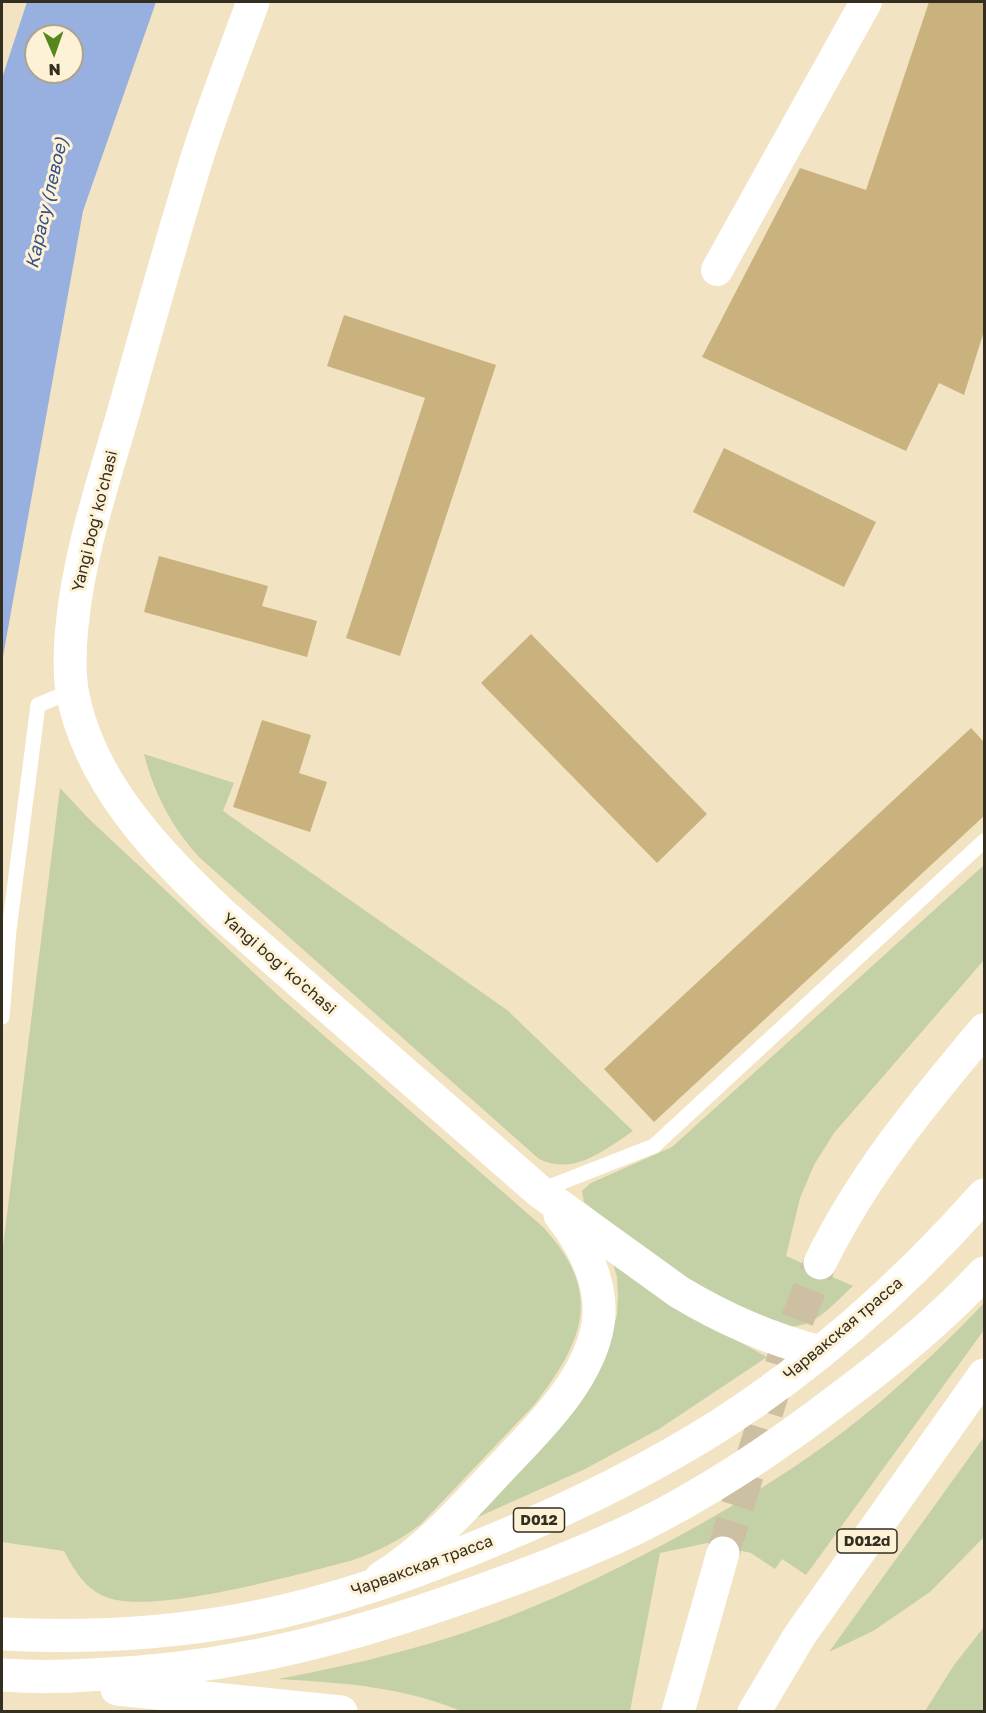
<!DOCTYPE html>
<html>
<head>
<meta charset="utf-8">
<style>
  body { margin:0 }
  #map { position:relative; width:986px; height:1713px; overflow:hidden; background:#f2e3c2; font-family:"Golos Text",sans-serif }
  canvas { display:block }
  .frame { position:absolute; inset:0; border:3px solid #342e21; pointer-events:none }
  .north { position:absolute; left:24px; top:24px; width:60px; height:60px; box-sizing:border-box; background:#fdf1d6; border:2px solid #ada38e; border-radius:50%; rotate:178deg; font-size:16px; font-weight:700; line-height:24px; text-align:center; color:#342e21 }
  .north::after { content:''; display:block; margin:auto; width:21px; height:27px; background:#55871d; clip-path:polygon(50% 0,100% 100%,50% 72%,0 100%) }
</style>
</head>
<body>
<div id="map">
<canvas width="986" height="1713"></canvas>
<div class="frame"></div>
<div class="north">N</div>
</div>
<script>
const c = document.querySelector('canvas').getContext('2d');
c.lineJoin = 'round';
function paint(path, color) { c.fillStyle = color; c.fill(path, 'evenodd'); }
function stroke(path, color, width, dash) { c.strokeStyle = color; c.lineWidth = width; c.lineCap = dash ? 'butt' : 'round'; c.setLineDash(dash || []); c.stroke(path); }
function write(font, color, halo, rows, align = 'center') {
  c.font = font + ' "Golos Text",sans-serif'; c.lineWidth = 6; c.setLineDash([]); c.textBaseline = 'middle'; c.strokeStyle = halo; c.fillStyle = color; for (const [text, x, y, turn = 0] of rows) {
    c.save(); c.translate(x, y); c.rotate((+turn || 0) * Math.PI / 180); c.textAlign = isNaN(turn) ? turn : align; if (halo) c.strokeText(text, 0, 0); c.fillText(text, 0, 0); c.restore();
  }
}
const green = new Path2D(`
  M144,754l90,29 -11,28 284,199 126,121c-29,19 -58,45 -94,28l-339,-301c-28,-30 -46,-65 -56,-104z
  M60,788l30,32 192,179 261,228c61,66 41,113 -8,177l-114,120c-22,17 -44,28 -71,37 -52,13 -198,55 -244,36 -21,-8 -32,-27 -42,-46l-62,-9v-287z
  M984,865v95l-150,173 -20,32 -14,33 -14,58 67,30c-16,14 -34,37 -56,40 -49,6 -174,-92 -213,-124l-2,-11 9,-8 81,-36z
  M611,1257l116,78 40,22 -108,72 -74,40 -118,53 139,-171 11,-36 1,-19 -1,-19z
  M984,1303v27l-178,245 -24,-16 -7,10 -24,-16 -44,-10 -47,10 -30,158h-169c-62,-25 -116,-28 -183,-32 59,-11 116,-24 173,-42 79,-25 154,-61 228,-101 73,-40 144,-84 207,-139 34,-30 67,-61 98,-94z
  M984,1437v100l-54,55 -57,39 -44,21z
  M984,1627v84h-59l29,-46z`);
const water = new Path2D(`
  M27,2h129l-73,209 -81,451v-584zM36,36h36v36h-36z`);
const building = new Path2D(`
  M929,2h55v329l-20,64 -25,-12 -33,68 -204,-94 98,-189 66,22z
  M344,315l152,50 -96,291 -54,-18 79,-240 -98,-32z
  M724,448l152,74 -32,65 -151,-75z
  M159,556l109,30 -6,20 55,15 -10,36 -163,-45z
  M531,634l176,180 -50,49 -176,-180z
  M262,720l49,15 -12,38 28,9 -17,50 -77,-25z
  M971,728l13,14v74l-330,306 -50,-53z`);
const primaryTunnel = new Path2D(`
  M723,1553l66,-213 31,-77`);
const service = new Path2D(`
  M2,1017l7,-87 29,-225 34,-14
  M539,1191l115,-45 330,-305`);
const minor = new Path2D(`
  M717,270l149,-268`);
const secondary = new Path2D(`
  M253,2c-19,52 -40,105 -57,159 -26,84 -49,168 -73,253 -20,69 -44,139 -51,212 -2,21 -3,44 0,64 16,92 86,163 150,224l317,277 140,101c45,27 90,47 141,60
  M381,1578c46,-29 81,-68 118,-108 38,-40 90,-89 99,-146 6,-39 -14,-79 -38,-109`);
const primary = new Path2D(`
  M678,1712l45,-159
  M754,1712l46,-77 184,-260`);
const trunk = new Path2D(`
  M820,1263c42,-87 102,-159 164,-233
  M2,1634c81,4 164,0 244,-15 86,-16 169,-46 250,-80 77,-32 153,-69 224,-114 98,-63 187,-143 264,-230
  M2,1675c29,2 58,2 87,0 118,-4 221,-27 333,-64 72,-24 145,-50 214,-83 74,-36 143,-83 208,-133 50,-37 98,-77 140,-122
  M117,1689l224,23`);
const shields = [
  [539,1520,51],
  [867,1541,60]
];
const shieldNames = [
  ["D012",539,1520],
  ["D012d",867,1541]
];
const streetNames = [
  ["Yangi bog' ko'chasi",95,521,-76],
  ["Yangi bog' ko'chasi",279,964,41],
  ["Чарвакская трасса",843,1329,-40],
  ["Чарвакская трасса",422,1566,-20]
];
const waterNames = [
  ["Карасу (левое)",47,203,-77]
];
paint(green, '#c4d0a6');
paint(water, '#98b0e0');
paint(building, '#c9b27e');
stroke(primaryTunnel, '#ccbfa2', 33, [33, 16]);
stroke(service, '#fff', 15);
stroke(minor, '#fff', 32);
stroke(secondary, '#fff', 33);
stroke(primary, '#fff', 33);
stroke(trunk, '#fff', 33);
for (const [x, y, w] of shields) { const box = new Path2D(); box.roundRect(x - w / 2, y - 12, w, 24, 4.5); c.fillStyle = '#fdf1d6'; c.fill(box); stroke(box, '#342e21', 1.5); }
write('bold 15px', '#342e21', null, shieldNames);
write('16px', '#342e21', '#fdf1d6', streetNames);
write('italic 18px', '#34518c', '#fdf1d6', waterNames);
</script>
</body>
</html>
